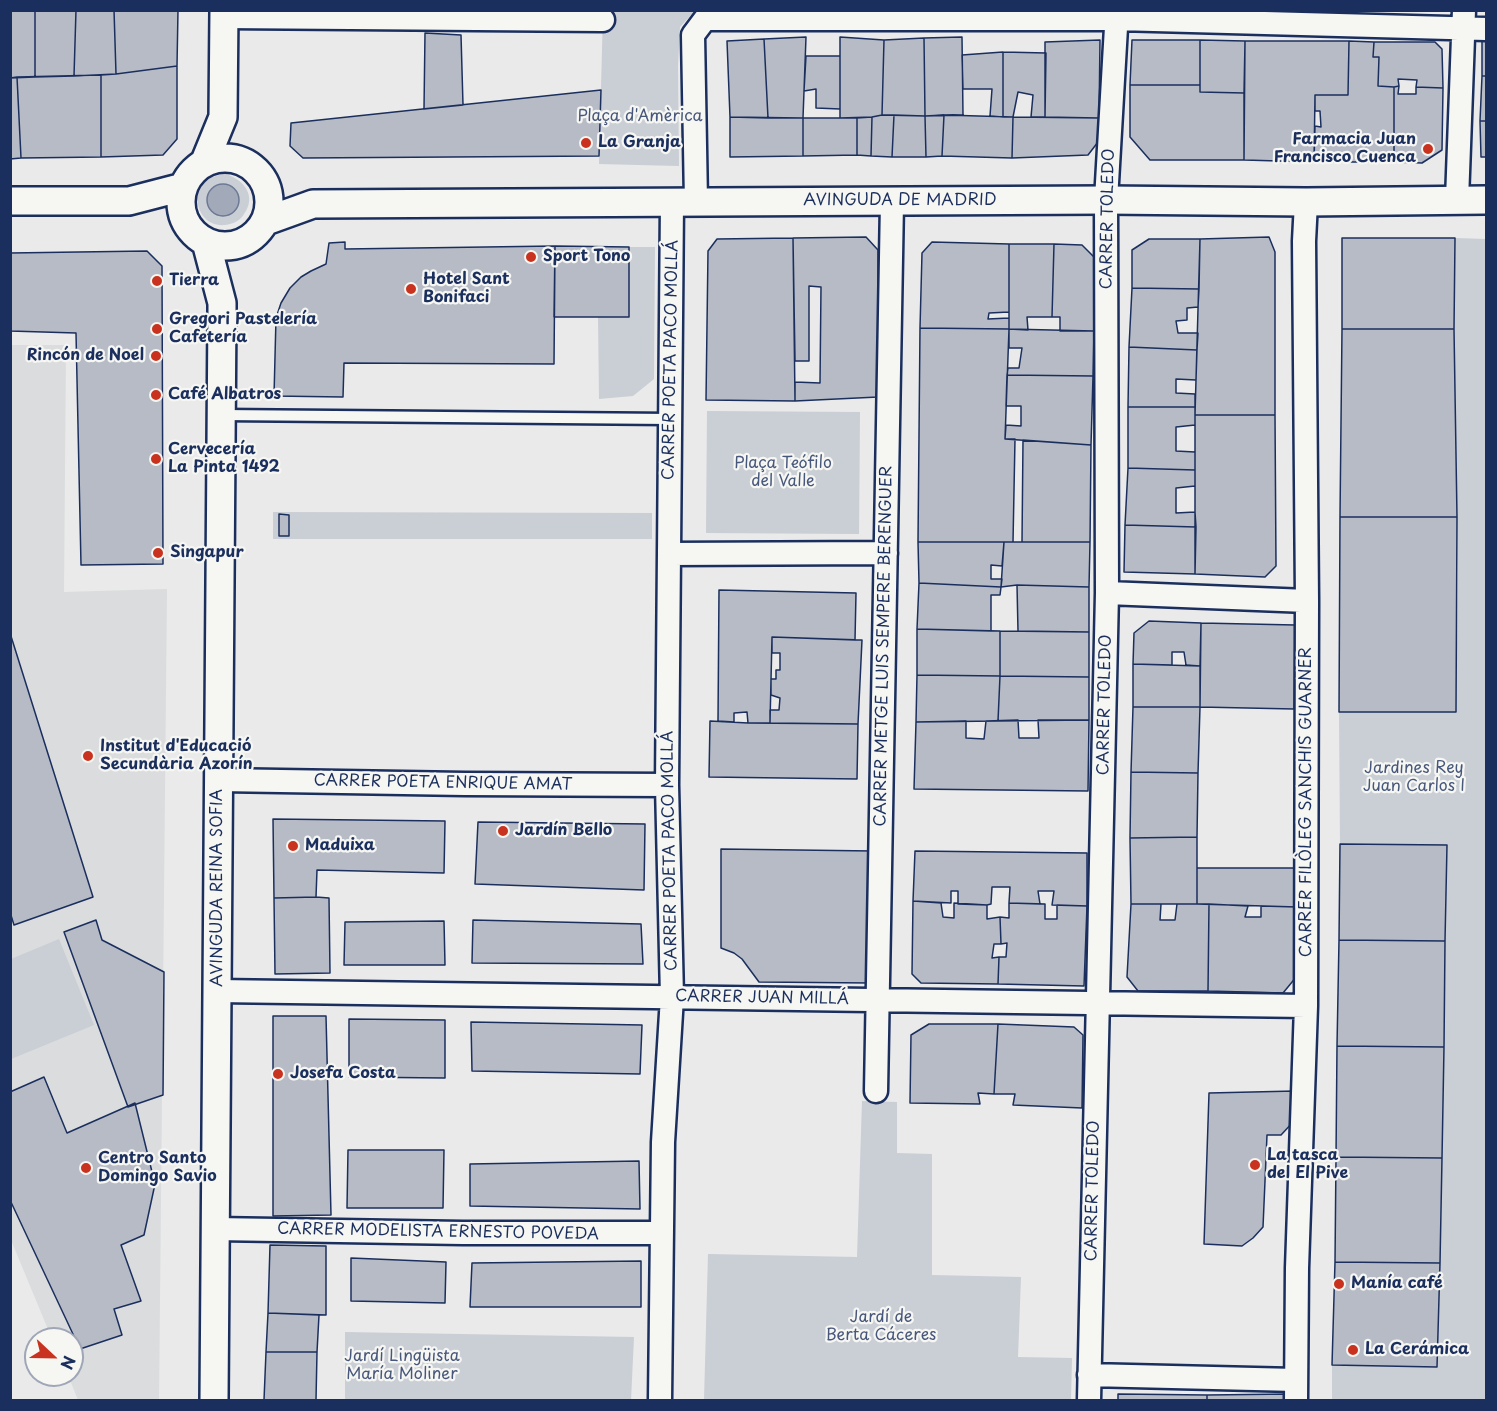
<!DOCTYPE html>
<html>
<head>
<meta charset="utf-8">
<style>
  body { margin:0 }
  #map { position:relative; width:1497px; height:1411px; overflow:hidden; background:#e9eae9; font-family:"Playpen Sans",sans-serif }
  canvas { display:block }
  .frame { position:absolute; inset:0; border:12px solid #1b2f5e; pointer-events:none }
  .north { position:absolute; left:24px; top:1327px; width:60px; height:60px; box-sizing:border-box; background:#f6f6f2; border:2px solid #9ea6b7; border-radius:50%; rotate:112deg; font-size:16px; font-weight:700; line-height:24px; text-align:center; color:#1b2f5e }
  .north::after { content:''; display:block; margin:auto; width:21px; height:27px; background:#c8321e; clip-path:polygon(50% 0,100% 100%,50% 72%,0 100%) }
</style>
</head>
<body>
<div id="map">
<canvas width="1497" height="1411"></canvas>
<div class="frame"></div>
<div class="north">N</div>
</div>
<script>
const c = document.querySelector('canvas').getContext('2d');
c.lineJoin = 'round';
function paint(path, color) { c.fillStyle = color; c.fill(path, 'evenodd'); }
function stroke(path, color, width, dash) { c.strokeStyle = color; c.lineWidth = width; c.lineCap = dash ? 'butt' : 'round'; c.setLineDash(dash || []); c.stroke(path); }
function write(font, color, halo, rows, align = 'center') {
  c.font = font + ' "Playpen Sans",sans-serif'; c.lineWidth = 4.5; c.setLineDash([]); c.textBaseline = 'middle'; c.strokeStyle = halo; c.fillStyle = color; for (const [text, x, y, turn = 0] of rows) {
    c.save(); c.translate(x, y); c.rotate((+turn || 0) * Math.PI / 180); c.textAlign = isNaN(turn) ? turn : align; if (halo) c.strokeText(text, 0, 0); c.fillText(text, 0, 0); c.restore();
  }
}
const built = new Path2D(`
  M10,345h56l-2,247 103,-3 -8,811h-81l-10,-25h4v-36h-20l-41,-99z`);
const green = new Path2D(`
  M603,11h96l-8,4 -11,12 -2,39 1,100 -80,-2z
  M226,174c18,6 31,22 18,40 -4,7 -11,10 -19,11 -32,3 -41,-48 1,-51z
  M1455,238l31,1v1161h-154v-35l105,2 10,-521 -107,-2 -1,-132h117l2,-139 -4,-244z
  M629,247h26l-1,132 -21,17 -34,3 -1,-82 31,-1z
  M707,411l153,1 -1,122 -153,-1z
  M273,512l379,1v26h-379z
  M59,939l35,86 -83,34v-100z
  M862,1101l35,1v51l35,1v121l89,2 -3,80 54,1 -1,42h-367l4,-146 149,3z
  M345,1332l289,5 -3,63h-286z`);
const water = new Path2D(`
  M207 200a16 16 0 1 1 32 0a16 16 0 1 1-32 0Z`);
const building = new Path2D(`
  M10,10h25v67l-25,1z
  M35,10h41l-2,66 -39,1z
  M76,10h38l2,64 -42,2z
  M114,10h64l-1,56 -61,8z
  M425,33l36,2 2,70 -39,4z
  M806,37l-3,81h-35l-4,-79z
  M840,37l44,3 -2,75 -10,2 -32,1z
  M962,37l1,78 -38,1 -1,-78z
  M924,38l1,78 -43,-1 2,-75z
  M764,39l4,79 -38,-1 -3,-76z
  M1100,40l-1,78 -54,-1v-75z
  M1132,40h68v45h-70z
  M1200,40l45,1 -1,52 -44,-1z
  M1482,40h4v36h-4z
  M1245,41h104l-1,54h-33l-1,67 -70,-2z
  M1349,41l25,1 -1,15h6l-1,29 16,1v75h-80l1,-36 6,1 -1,-16h-5v-16h33z
  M1374,42h61l7,7 1,39 -27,-1 1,-7 -19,-1 1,7 -5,1 -16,-1 1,-29h-6z
  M1003,52v65l-13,-1 2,-27h-29l-1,-34z
  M1003,52l43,1 -1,64h-14l2,-22 -15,-3 -5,25h-10z
  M806,56h34v53l-24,-1v-19l-12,2z
  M177,66v73l-14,16 -62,2v-82l15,-1z
  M101,75v82l-80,1 -4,-81z
  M1482,76h4v45h-6z
  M17,77l4,81 -11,1v-81z
  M1130,85h70v7l44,1v67h-94l-20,-23z
  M1399,86l-1,8h18v-7l27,1 -1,62 -20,13 -28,-1v-75z
  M601,90l-2,66 -296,2 -13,-12 1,-23z
  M882,115h12l-2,42 -21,-1 1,-39z
  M894,115l31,1 1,41h-34z
  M944,115l-2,41 -16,1 -1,-41z
  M944,115l69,2 -1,41 -70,-2z
  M730,117l73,1v38l-73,1z
  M872,117l-1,39 -14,-1v-37z
  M1013,117l86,1 -1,24 -10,13 -76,3z
  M803,118h54v37l-54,1z
  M1480,121h6v36h-5z
  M866,237l12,13v147l-83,4v-19l25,1 1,-96 -12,-1v75h-14l-2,-123z
  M1269,237l6,15v163h-80l5,-176z
  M793,238l2,163 -89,-1 2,-149 9,-12z
  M1342,238h113l-1,91h-112z
  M1149,239h51l-1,50 -67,-1v-38z
  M345,242v7l210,-3 -1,118 -210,-1 -1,34 -69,-1 2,-78 5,-15 9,-15 11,-11 10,-6 15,-7 3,-21z
  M932,242l77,2v68l-20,1 -1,6 21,-1v11l-89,-1 2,-75z
  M1009,244h45l-2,73h-25l1,13 -19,-1z
  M1054,244l28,1 14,14 -2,72h-34v-14h-8z
  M555,246l74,1v70h-75z
  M147,251l15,15 1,298 -82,1 -5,-232 -66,-2v-78z
  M1132,288l67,1 -1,18 -11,1v12l-11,1 2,12h20l-1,17 -68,-3z
  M920,328l89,1 -4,110h10l-2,103h-95z
  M1009,329l85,2 -1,45 -86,-1 1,-7h11l3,-20h-13z
  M1342,329h112l3,188h-117z
  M1129,347l68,3 -1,30 -20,-1v14l19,1v13h-67z
  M1007,375l86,1 -2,69 -86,-6 1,-14 15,1v-20h-15z
  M1128,407h67v18l-19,2v24l19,1v18l-67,-2z
  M1195,415h80l1,151 -11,11 -70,-3z
  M1023,440l68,5 -1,97h-68z
  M1128,468l67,2v16l-19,2v25l19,-1 1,15 -71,-2z
  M279,514l10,1v21h-10z
  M1340,517h117l-1,195h-117z
  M1125,525l71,2 -1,47 -71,-2z
  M918,542h86l-2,24 -11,-1v14h11l-1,8 -82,-4z
  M1004,542h86l-1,45 -72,-2 -16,2z
  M919,583l82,4 -1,8h-9v36l-74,-2z
  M1017,585l72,2v45l-71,-1z
  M719,590l137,3 -1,47 -83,-3 -2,86h-22l-1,-11 -13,1v9l-16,-1z
  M1149,621l52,2 -1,43 -14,-1 -2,-13h-12v13l-39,-1 1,-31z
  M1201,623l94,2 -1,84 -94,-2z
  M917,629l83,2v45l-83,-1z
  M1000,631l89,1v45l-89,-1z
  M10,633l83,264 -79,28 -4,-13z
  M772,637l90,3 -4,84 -88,-1v-13h9l1,-12 -9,-3v-16h5v-9h4v-17h-8z
  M1133,664l67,2v41h-67z
  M917,675l83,1 -2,45 -82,1z
  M1000,676l89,1v43l-91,1z
  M1133,707h67l-2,66 -67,-1z
  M1018,720l1,18h20l-1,-18h51l-1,71 -174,-2 2,-67 50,-1v17l18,1 2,-18z
  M710,721l38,2 110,1 -1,55 -148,-2z
  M1131,772l67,1 -1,64 -67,1z
  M273,819l172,2 -1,52 -127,-3 -1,27 -42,1z
  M478,822l167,2 -1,66 -169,-6z
  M1197,837v67h-66l-1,-66z
  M1340,844l107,1 -2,96 -106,-1z
  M721,849l152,2 -2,132 -112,-1 -17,-23 -8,-6 -13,-5z
  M915,851l172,2v53l-35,-1 2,-14h-16l2,13 -31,-1 1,-16h-18l-1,17 -4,1 -29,-1v-13h-7v12l-38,-2z
  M1197,868h99l1,39 -100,-3z
  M316,897l13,1 1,75 -55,1 -1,-76z
  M913,901l28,2 2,14 11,1v-15l33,2v14l13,-2 1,27h-7l-2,14 7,-1 -1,27 -77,-1 -9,-9z
  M1009,903l36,1v15h12v-14l30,1 -3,80 -86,-2 1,-27h7l1,-14 -6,1 -1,-27 9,1z
  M1131,904h30l-1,16h15l2,-16h32l-1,87h-70l-11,-14z
  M1209,904l39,2 -3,11h16v-11l36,1v69l-14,17 -75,-2z
  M96,920l6,20 62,32 -1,123 -35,12 -64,-175z
  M473,920l168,4 2,40 -171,-1z
  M444,921l1,44h-101l1,-43z
  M1339,940l106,1 -1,106 -107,-1z
  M273,1016h53l5,199 -58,1z
  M349,1019l96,1v58l-96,-1z
  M471,1022l171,3 -2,49 -168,-3z
  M929,1024h69l-4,70 -16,-1 2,11 -70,-1 1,-68z
  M998,1024l76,3 9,8 -1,73 -69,-3 2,-11h-21z
  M1337,1046l107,1 -2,111 -106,-1z
  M44,1077l23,56 68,-30 20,81 -11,51 -23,10 20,56 -27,8 8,26 -42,14 -70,-149v-108z
  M1295,1091l-1,30 -13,14h-14l-4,92 -10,11 -11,8 -38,-2 5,-151z
  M348,1150h96l-1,58h-96z
  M1336,1157l106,1 -2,105 -105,-1z
  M639,1161l1,48 -170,-3v-42z
  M270,1245l56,1v69l-58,-2z
  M351,1258l95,4 -1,41 -94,-2z
  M641,1261v46h-171l2,-44z
  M1335,1262l105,1 -3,104 -105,-2z
  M268,1313l51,2 -2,37h-51z
  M266,1352h51l-1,48h-52z
  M1118,1394l89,1v5h-89z
  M1290,1394v6h-83v-5z`);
const service = new Path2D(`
  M222,415l448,4`);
const minor = new Path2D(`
  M224,17l379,3
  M1457,200l7,-190
  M696,202l-3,-167 12,-16h412l369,10
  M669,554l217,-1
  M1107,593l200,8
  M219,780l246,4 202,1
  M217,991l1089,15
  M876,1091l16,-889
  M215,1229l248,4h199
  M1089,1375l207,5
  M660,1400l3,-258 9,-145 -5,-212 5,-583
  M1089,1400l18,-807 -1,-393 11,-190
  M1296,1400l1,-132 9,-262 1,-405 -3,-360 2,-39`);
const tertiary = new Path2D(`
  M181 202a44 44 0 1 1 88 0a44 44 0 1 1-88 0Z
  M205,161l18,-44 1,-107
  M10,201h119l54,-14
  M266,221l47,-17 793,-4 200,2 180,-2
  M206,242l16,61v6l-8,1091`);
const markers = [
  [586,143,6,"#c8321e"],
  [1428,149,6,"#c8321e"],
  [531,257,6,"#c8321e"],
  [157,281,6,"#c8321e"],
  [411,289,6,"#c8321e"],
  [157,329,6,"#c8321e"],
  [156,356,6,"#c8321e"],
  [156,395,6,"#c8321e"],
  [156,459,6,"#c8321e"],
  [158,553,6,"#c8321e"],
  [88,756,6,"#c8321e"],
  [503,831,6,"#c8321e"],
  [293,846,6,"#c8321e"],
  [278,1074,6,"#c8321e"],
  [1255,1165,6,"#c8321e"],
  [86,1168,6,"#c8321e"],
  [1339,1284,6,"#c8321e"],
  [1353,1350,6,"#c8321e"]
];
const parkNames = [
  ["Plaça d'Amèrica",640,117],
  ["Plaça Teófilo",783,464],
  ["del Valle",783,482],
  ["Jardines Rey",1414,769],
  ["Juan Carlos I",1414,787],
  ["Jardí de",881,1318],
  ["Berta Cáceres",881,1336],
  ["Jardí Lingüista",402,1357],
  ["María Moliner",402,1375]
];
const poiNames = [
  ["Farmacia Juan",1416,140,"right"],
  ["Francisco Cuenca",1416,158,"right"],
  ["La Granja",598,143],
  ["Sport Tono",543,257],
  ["Hotel Sant",423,280],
  ["Bonifaci",423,298],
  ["Tierra",169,281],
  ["Gregori Pastelería",169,320],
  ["Cafetería",169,338],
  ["Rincón de Noel",144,356,"right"],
  ["Café Albatros",168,395],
  ["Cervecería",168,450],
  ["La Pinta 1492",168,468],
  ["Singapur",170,553],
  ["Institut d'Educació",100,747],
  ["Secundària Azorín",100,765],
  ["Jardín Bello",515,831],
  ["Maduixa",305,846],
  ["Josefa Costa",290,1074],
  ["La tasca",1267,1156],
  ["del El Pive",1267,1174],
  ["Centro Santo",98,1159],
  ["Domingo Savio",98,1177],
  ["Manía café",1351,1284],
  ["La Cerámica",1365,1350]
];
const streetNames = [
  ["AVINGUDA DE MADRID",900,201],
  ["CARRER TOLEDO",1108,219,-89],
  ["CARRER POETA PACO MOLLÁ",671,360,-89],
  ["CARRER METGE LUIS SEMPERE BERENGUER",884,646,-89],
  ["CARRER TOLEDO",1105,705,-89],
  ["CARRER POETA ENRIQUE AMAT",443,783,1],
  ["CARRER FILÒLEG SANCHIS GUARNER",1307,802,-90],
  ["CARRER POETA PACO MOLLÁ",670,851,-91],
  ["AVINGUDA REINA SOFIA",218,888,-90],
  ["CARRER JUAN MILLÁ",762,998,1],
  ["CARRER TOLEDO",1093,1191,-89],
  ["CARRER MODELISTA ERNESTO POVEDA",438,1232,1]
];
paint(built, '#dadcde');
paint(green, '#caced5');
paint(water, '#a2aaba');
stroke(water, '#6c7995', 1.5);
paint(building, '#b6bbc6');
stroke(building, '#1b2f5e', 1.5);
stroke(service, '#1b2f5e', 15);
stroke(minor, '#1b2f5e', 27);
stroke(tertiary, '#1b2f5e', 32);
stroke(service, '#f6f6f2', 10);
stroke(minor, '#f6f6f2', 22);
stroke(tertiary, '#f6f6f2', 27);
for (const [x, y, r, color] of markers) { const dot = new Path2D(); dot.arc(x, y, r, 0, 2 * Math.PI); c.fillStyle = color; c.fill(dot); stroke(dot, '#f6f6f2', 2); }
write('16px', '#47577c', '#f6f6f2', parkNames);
write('bold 16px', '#1b2f5e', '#f6f6f2', poiNames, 'left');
write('16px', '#1b2f5e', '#f6f6f2', streetNames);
</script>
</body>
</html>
